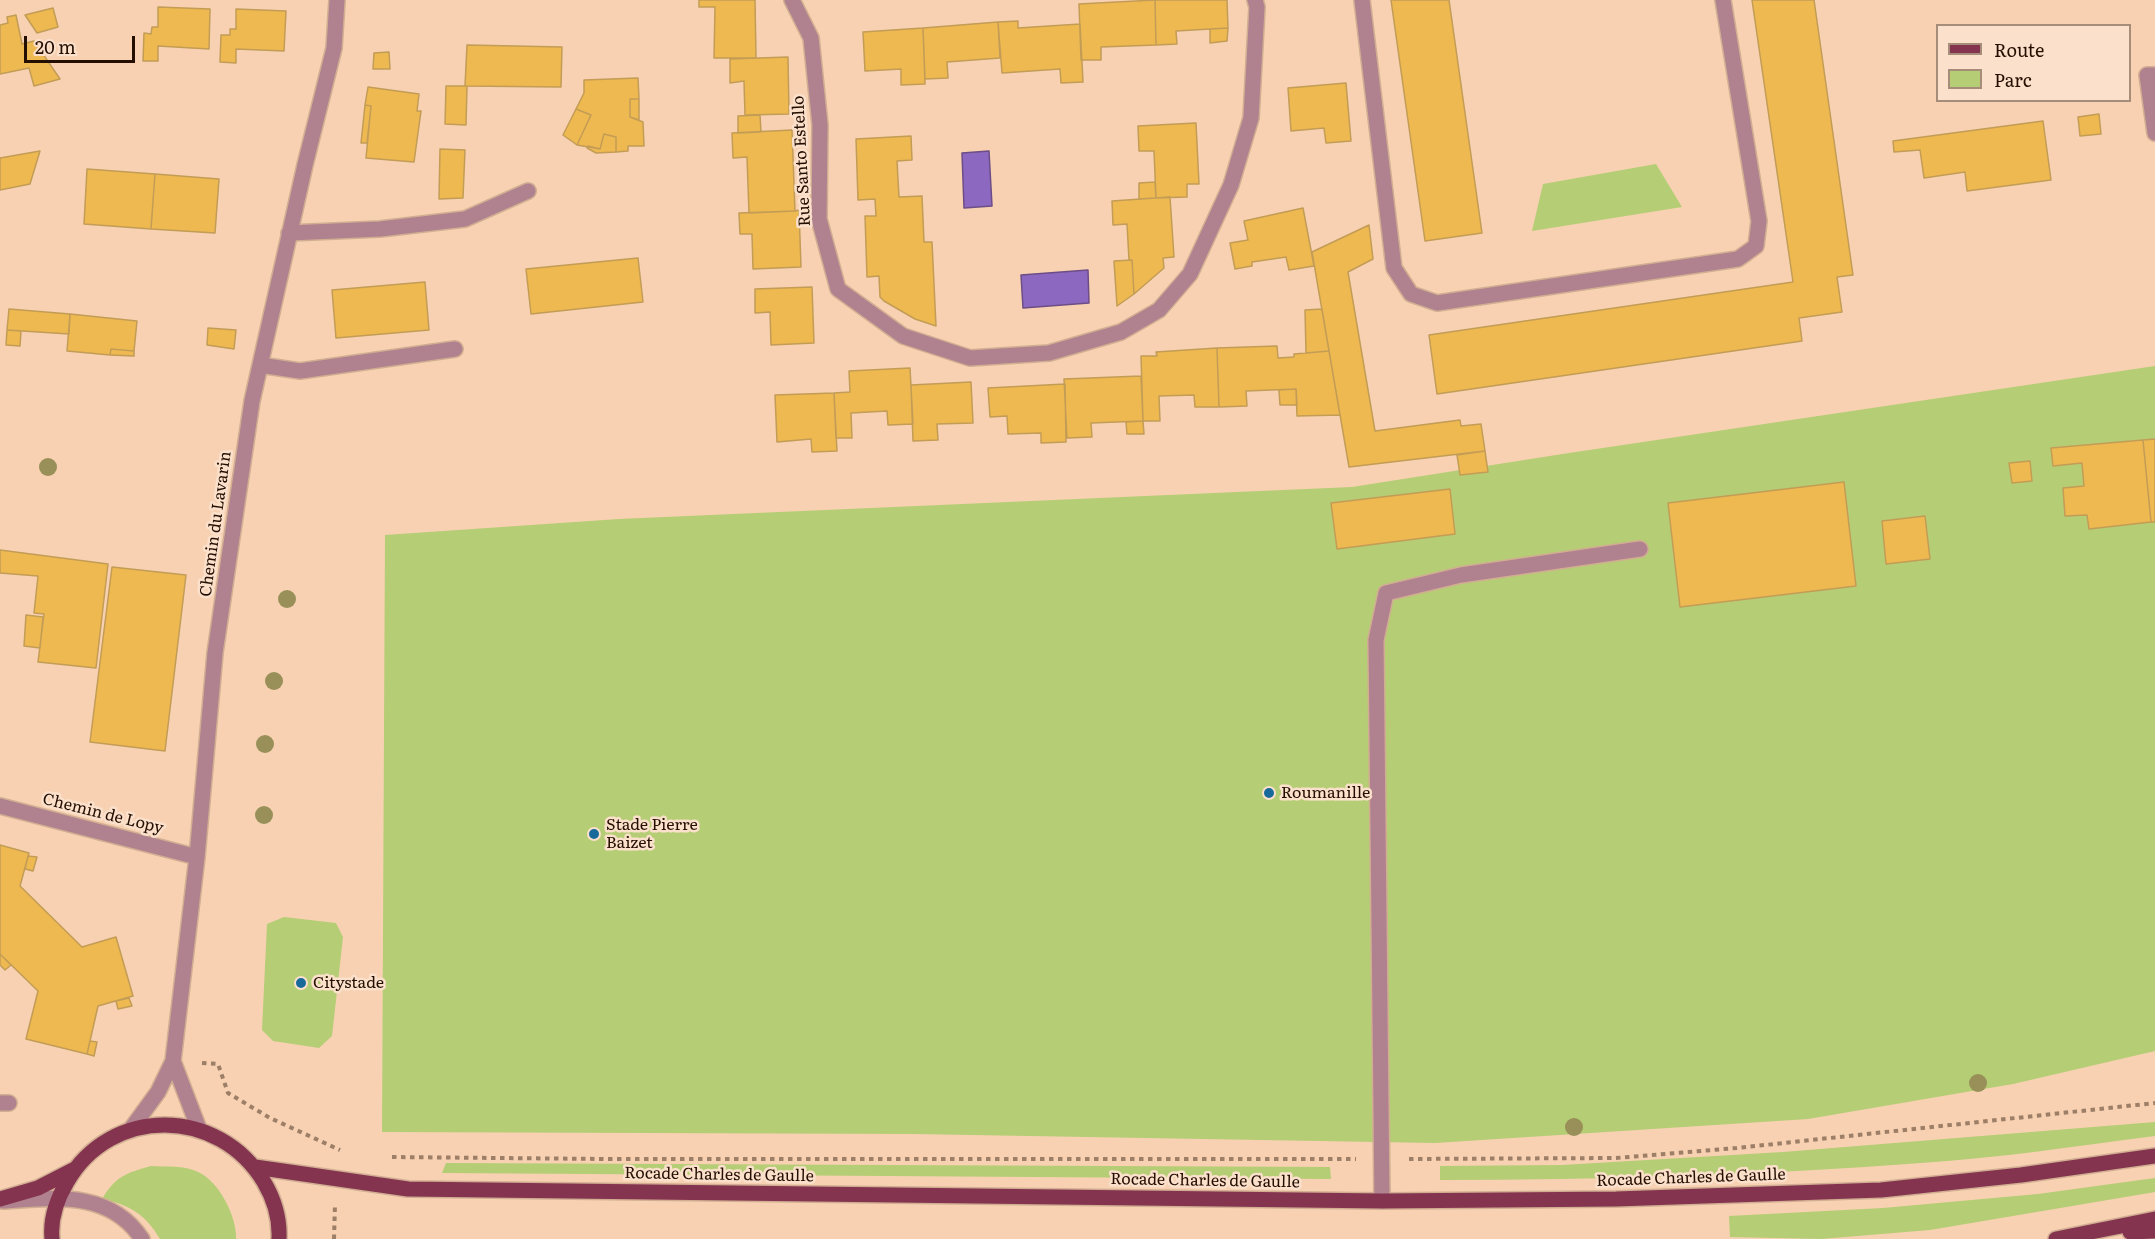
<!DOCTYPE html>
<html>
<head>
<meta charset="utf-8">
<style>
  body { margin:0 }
  #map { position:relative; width:2155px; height:1239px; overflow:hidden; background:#f7d1b2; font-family:Literata,serif }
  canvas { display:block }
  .legend { position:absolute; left:1936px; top:24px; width:195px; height:78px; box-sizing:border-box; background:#fbe1cc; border:2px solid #a58d7a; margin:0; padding:8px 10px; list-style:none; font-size:18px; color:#240e00 }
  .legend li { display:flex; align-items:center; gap:12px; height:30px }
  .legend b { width:30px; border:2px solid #a58d7a }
  .scale { position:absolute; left:24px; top:36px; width:111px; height:27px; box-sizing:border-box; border:3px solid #240e00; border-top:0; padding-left:8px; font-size:18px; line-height:21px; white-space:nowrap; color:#240e00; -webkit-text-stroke:4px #fbe1cc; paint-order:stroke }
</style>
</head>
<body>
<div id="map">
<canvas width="2155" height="1239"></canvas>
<ul class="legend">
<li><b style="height:8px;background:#853450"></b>Route</li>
<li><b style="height:16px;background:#b5cd74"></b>Parc</li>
</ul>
<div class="scale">20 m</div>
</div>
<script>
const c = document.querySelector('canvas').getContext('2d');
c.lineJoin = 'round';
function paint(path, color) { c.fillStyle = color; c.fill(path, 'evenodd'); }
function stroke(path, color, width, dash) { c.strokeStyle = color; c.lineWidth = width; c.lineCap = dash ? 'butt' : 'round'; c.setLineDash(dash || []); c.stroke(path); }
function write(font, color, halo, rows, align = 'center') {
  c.font = font + ' Literata,serif'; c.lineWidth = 5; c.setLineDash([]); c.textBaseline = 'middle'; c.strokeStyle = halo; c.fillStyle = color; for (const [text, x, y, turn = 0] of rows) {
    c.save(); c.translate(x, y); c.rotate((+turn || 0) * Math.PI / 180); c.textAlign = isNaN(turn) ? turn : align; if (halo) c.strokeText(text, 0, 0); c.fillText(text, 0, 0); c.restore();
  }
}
const green = new Path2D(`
  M1656,164l26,43 -150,24 11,-47z
  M2155,366v685l-142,33 -205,35 -373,24 -521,-9 -532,-2 3,-597 234,-16 733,-32 217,-34z
  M284,917l52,6 7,14 -11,99 -13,12 -46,-7 -11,-11 5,-106z
  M2155,1122v14c-78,10 -156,22 -234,27 -160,12 -321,17 -481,17v-14l122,-1 221,-13z
  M446,1163l884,4 1,12 -889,-6z
  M151,1166c15,1 33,-1 47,6 21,9 39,45 38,67h-76c-15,-25 -30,-34 -58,-40 14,-23 24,-26 49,-33z
  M2155,1178v14l-225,38 -109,9 -91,-2 -1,-21 154,-8 155,-14z`);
const water = new Path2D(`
  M989,151l3,55 -28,2 -2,-55z
  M1088,270l1,33 -66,5 -2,-33z`);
const building = new Path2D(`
  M699,0h56l1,58h-42l1,-51h-16z
  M1155,0h72l1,28 -52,3 1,13 -21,1z
  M1155,0l1,45 -55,2v13h-20l-2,-56z
  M1391,0h58l33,233 -57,8z
  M1752,0h62l39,275 -16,2 5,35 -43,6 3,23 -365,53 -8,-59 364,-53z
  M158,7l52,2 -1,40 -51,-3v15h-15l1,-28 7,1 1,-7h6z
  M53,8l5,19 -21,6 -12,-18z
  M236,9l50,2 -2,40 -48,-2v14l-16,-1 1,-27h9v-6h6z
  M16,15l6,29 12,-3 26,38 -26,7 -5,-18 -29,6v-49l8,-2 -1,-6z
  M1018,21v7l62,-4 3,58 -22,1 -1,-14 -58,4 -4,-51z
  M998,22l2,36 -53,4 1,16 -23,1 -2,-51z
  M923,28l2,56 -24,1v-16l-36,2 -2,-39z
  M1228,28l-1,13 -17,2v-14z
  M467,45l95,2 -1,40 -96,-1z
  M389,52l1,17h-17l1,-16z
  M788,57l1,57 -44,1 -1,-34 -14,2v-24z
  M638,78l1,21h-9v18l13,5 1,24h-16v5l-12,1v-15l-12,-3 -4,15 -23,-4 14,-30 -15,-6 8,-16v-13z
  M1346,83l5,58 -25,2 -2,-15 -33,3 -3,-43z
  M446,86h21l-1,39 -21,-1z
  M368,87l51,7 -2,17h4l-7,51 -48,-4 5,-52 -6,-1z
  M630,99h9v21l-9,-3z
  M365,105l6,1 -4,37h-6z
  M576,109l15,6 -14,30 -14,-10z
  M2099,114l2,20 -21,2 -2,-19z
  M760,115l1,17 -23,1v-17z
  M2043,121l8,59 -84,11 -2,-19 -41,6 -4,-28 -26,2 -1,-11z
  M1196,123l3,61h-12v13l-31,1 -2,-47h-15l-1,-25z
  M792,130l3,81 -46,2 -2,-56 -14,1 -1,-25z
  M604,134l12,3v15l-20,1 -9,-5 1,-2 12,3z
  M911,136l1,24 -15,1 2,36 23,-1 2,46h8l4,84 -21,-7 -31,-18 -4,-4 -1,-21 -12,1 -2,-61h11l-1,-17 -17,1 -2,-61z
  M440,149l25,1 -2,48 -24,1z
  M40,151l-10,33 -30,6v-32z
  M87,169l68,5 -4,55 -67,-5z
  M155,174l64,5 -4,54 -64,-4z
  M1155,182l1,16 -17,1v-16z
  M1170,197l4,60 -11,1 1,10 -30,26 -2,-34h-3l-2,-36 -14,1 -1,-24z
  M1303,208l11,58 -25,4 -3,-13 -34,5v4l-17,3 -5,-26 18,-3 -4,-19z
  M799,210l2,57 -48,2 -1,-35h-12l-1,-21 56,-2z
  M1369,225l4,34 -25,13 27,159 85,-11 1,6 20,-2 4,27 -136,16 -37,-215z
  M638,258l5,44 -112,12 -5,-45z
  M1132,260l2,34 -17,12 -3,-45z
  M425,282l4,48 -93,8 -4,-48z
  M812,287l2,56 -43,2 -1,-33 -15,1v-24z
  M9,309l61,5 -1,20 -62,-4z
  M1322,309l7,42 -23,2 -1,-43z
  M70,314l67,7 -3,30 -23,-2 -1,6 -43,-4z
  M208,328l28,2 -2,19 -27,-4z
  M7,330l14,1 -1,15 -14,-1z
  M1277,346l1,12 16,-1v-3l35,-3 11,64 -43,1 -1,-27 -50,2 1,15 -28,1 -2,-59z
  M1217,348l2,59h-24l-1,-12 -35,1 1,25h-17l-2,-65h16l-1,-4z
  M111,349l23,2v5l-24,-1z
  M910,368l3,56 -25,1 -1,-14 -36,2 1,25h-16l-2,-45 16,-1 -1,-21z
  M1141,376l2,45 -52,2 1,14 -25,1 -3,-59z
  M971,382l2,41 -36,1 1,16 -25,1 -2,-56z
  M1065,384l1,58 -25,1v-10l-33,1 -1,-18 -17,1 -2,-29z
  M1296,389l1,16h-17l-1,-15z
  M834,393l3,58 -25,1 -1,-13 -34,3 -2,-47z
  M1143,421l1,13h-17l-1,-12z
  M2155,439v83h-4l-8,-82z
  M2143,440l8,82 -62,7 -2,-14 -22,1 -2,-28 21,-2 -2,-23 -29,3 -2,-18z
  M1485,451l3,21 -28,3 -3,-20z
  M2030,461l2,20 -20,2 -3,-20z
  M1844,482l12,104 -176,21 -12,-104z
  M1450,489l5,45 -118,15 -6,-46z
  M1925,516l5,43 -44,5 -4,-43z
  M0,550l108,14 -12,104 -58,-6 6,-48 -10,-1 4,-37 -38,-3z
  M112,567l74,8 -21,176 -75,-9z
  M26,615l17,2 -3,31 -16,-2z
  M0,845l29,8 -9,33 62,61 34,-10 17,59 -35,10 -11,48 -61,-15 12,-48 -38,-37z
  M28,856l9,1 -4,14 -8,-2z
  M0,954l11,11 -6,5 -5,-5z
  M129,998l3,8 -14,3 -2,-8z
  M90,1041l7,1 -3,14 -7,-2z`);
const path = new Path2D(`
  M202,1063l16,1 10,29 42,25 70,32
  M392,1157l215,2h749
  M1409,1159l207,-1 121,-10 418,-45
  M334,1239l1,-35`);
const minor = new Path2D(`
  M792,0l19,38 9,87 -1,94 19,70 65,47 67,22 79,-5 72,-21 38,-22 31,-36 41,-89 20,-67 6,-111 -2,-7
  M1362,0l32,268 17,26 26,9 301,-44 18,-13 3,-25 -36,-221
  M2155,75h-8l8,58
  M289,233l91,-4 85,-10 63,-28
  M260,365l40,6 155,-22
  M0,806l197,51
  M173,1061l26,68
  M0,1103h9
  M131,1129l27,-37 15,-31 24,-204 18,-204 37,-252 53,-236 29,-117 3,-48
  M3,1201c51,-3 107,-11 139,38
  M1382,1201l-6,-561 10,-47 75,-18 179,-26`);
const major = new Path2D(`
  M255,1167l153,22 974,12 234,-2 265,-9 140,-15 134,-19
  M0,1199l38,-11 37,-19
  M2130,1232l25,-1
  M52,1239c-2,-20 5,-40 15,-57 44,-77 152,-75 197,0 10,17 16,37 15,57
  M2056,1239l99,-20`);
const trees = [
  [48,467],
  [287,599],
  [274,681],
  [265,744],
  [264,815],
  [1978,1083],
  [1574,1127]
];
const markers = [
  [1269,793,6,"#186a9b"],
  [594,834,6,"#186a9b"],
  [301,983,6,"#186a9b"]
];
const streetNames = [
  ["Rue Santo Estello",802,161,-93],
  ["Chemin du Lavarin",216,524,-82],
  ["Chemin de Lopy",103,814,14],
  ["Rocade Charles de Gaulle",719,1175,1],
  ["Rocade Charles de Gaulle",1691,1178,-2],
  ["Rocade Charles de Gaulle",1205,1181,1]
];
const poiNames = [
  ["Roumanille",1281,793],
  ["Stade Pierre",606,825],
  ["Baizet",606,843],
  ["Citystade",313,983]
];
paint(green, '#b5cd74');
paint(water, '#8c68c0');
stroke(water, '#6d4d86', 1.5);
paint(building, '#eeb950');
stroke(building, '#c39c56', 1.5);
stroke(minor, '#d1ae92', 18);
stroke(major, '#d1ae92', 18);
stroke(path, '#9d7e66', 4, [4.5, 4.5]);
stroke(minor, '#b0818e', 15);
stroke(major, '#853450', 15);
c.fillStyle = '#989058';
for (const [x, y] of trees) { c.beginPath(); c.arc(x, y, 9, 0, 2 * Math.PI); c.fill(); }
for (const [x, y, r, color] of markers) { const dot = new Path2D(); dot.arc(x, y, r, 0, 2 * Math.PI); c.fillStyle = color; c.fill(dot); stroke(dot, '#fbe1cc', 2); }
write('16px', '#240e00', '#fbe1cc', streetNames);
write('16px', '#240e00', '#fbe1cc', poiNames, 'left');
</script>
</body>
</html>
